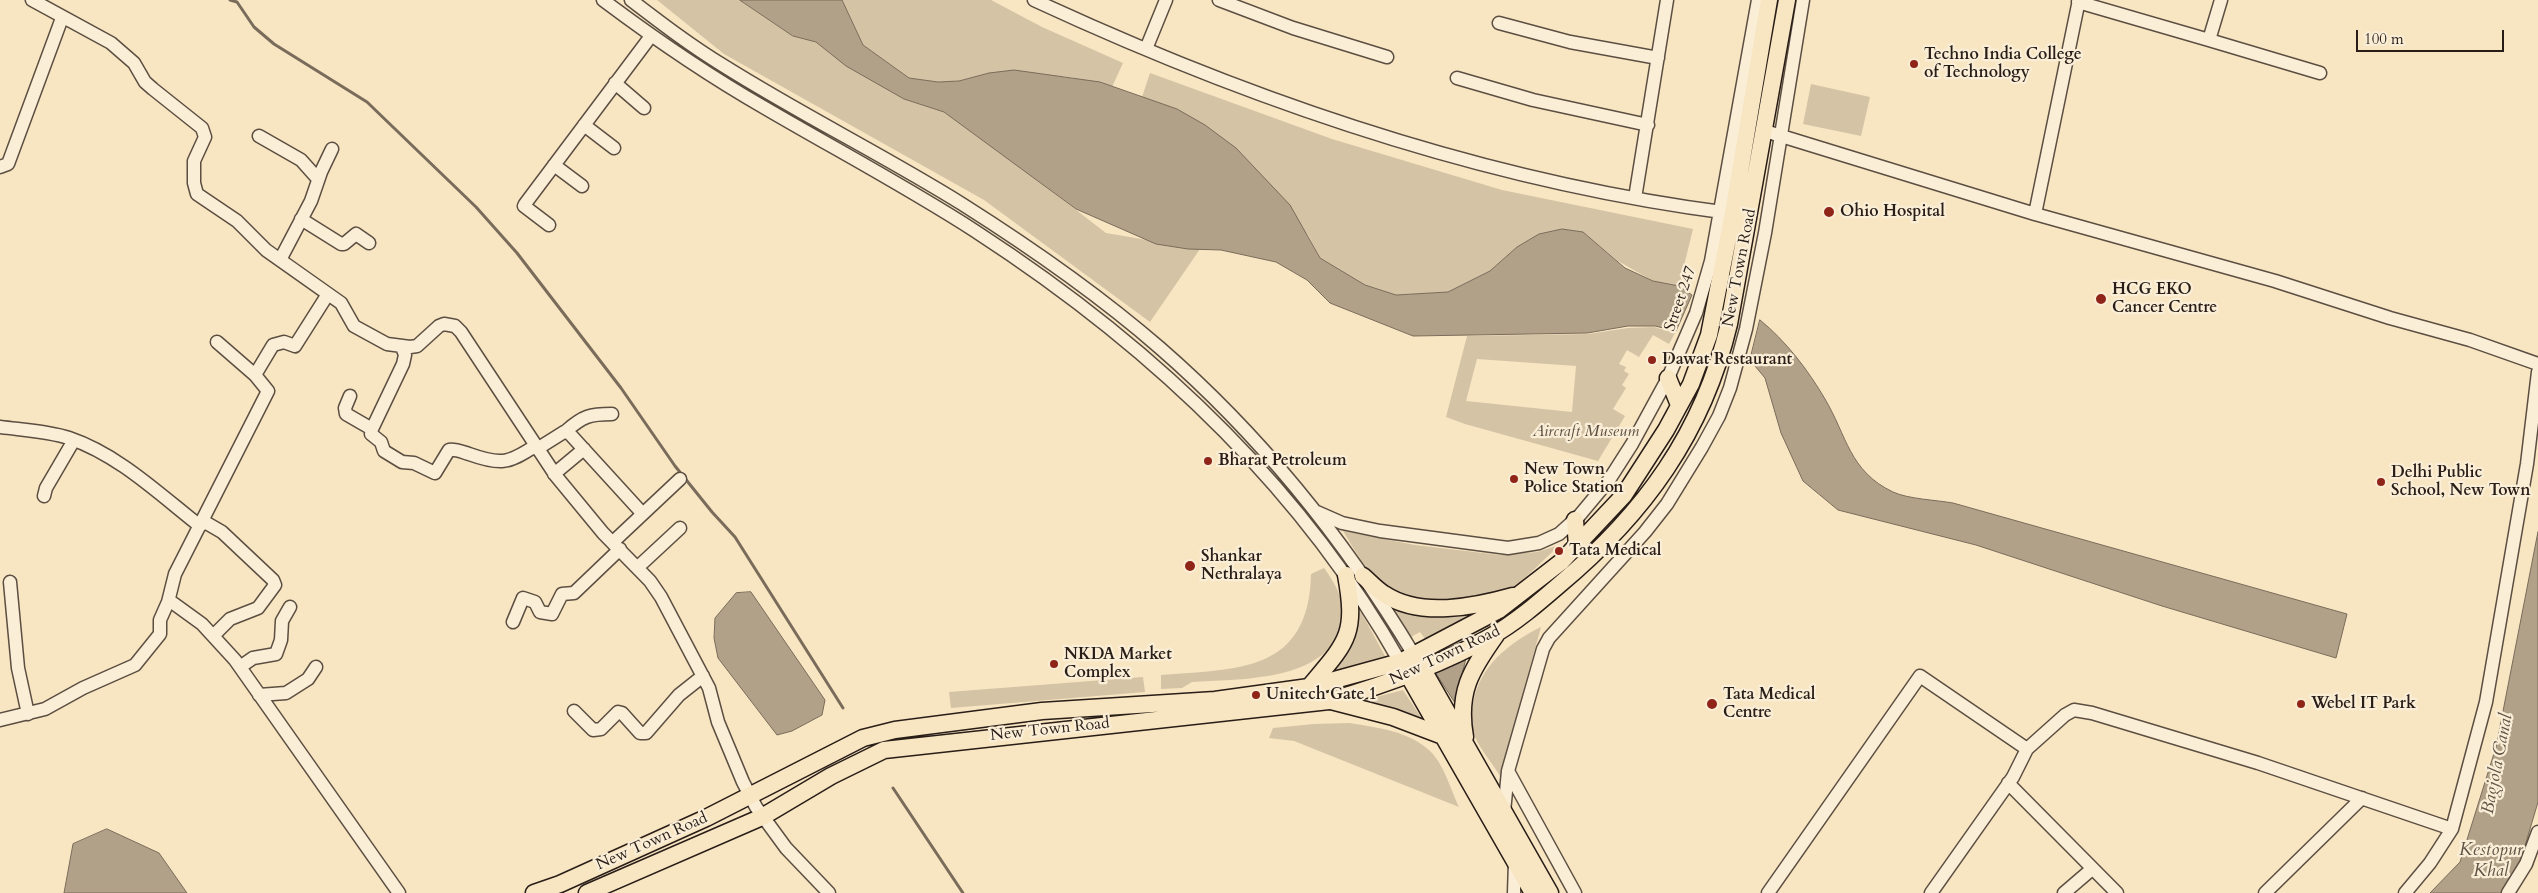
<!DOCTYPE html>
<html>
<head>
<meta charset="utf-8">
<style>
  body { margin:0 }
  #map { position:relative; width:2538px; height:893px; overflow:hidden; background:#f8e5c2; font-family:Cardo,serif }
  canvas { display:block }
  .scale { position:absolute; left:2356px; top:30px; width:148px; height:22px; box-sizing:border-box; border:2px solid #281d17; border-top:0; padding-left:6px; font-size:15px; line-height:18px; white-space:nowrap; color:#281d17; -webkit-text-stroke:4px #faeed7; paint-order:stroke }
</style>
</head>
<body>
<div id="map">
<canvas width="2538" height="893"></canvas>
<div class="scale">100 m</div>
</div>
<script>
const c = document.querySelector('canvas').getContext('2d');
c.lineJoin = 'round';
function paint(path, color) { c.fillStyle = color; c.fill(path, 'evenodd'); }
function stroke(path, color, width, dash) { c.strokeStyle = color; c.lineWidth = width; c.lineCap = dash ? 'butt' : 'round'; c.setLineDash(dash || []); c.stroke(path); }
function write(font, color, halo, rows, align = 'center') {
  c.font = font + ' Cardo,serif'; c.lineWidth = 4.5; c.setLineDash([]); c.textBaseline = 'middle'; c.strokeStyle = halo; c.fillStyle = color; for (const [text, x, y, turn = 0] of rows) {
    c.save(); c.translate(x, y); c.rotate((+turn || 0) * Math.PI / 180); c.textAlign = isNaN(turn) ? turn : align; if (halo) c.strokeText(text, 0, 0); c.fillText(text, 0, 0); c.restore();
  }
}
const green = new Path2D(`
  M657,0h83l53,36 23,6 88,57 40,13 58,41 104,80 94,16 -50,73 -166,-122 -260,-146z
  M842,0h149l51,27 81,36 -11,24 -43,-10 -80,-4 -30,8 -21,1 -29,-4 -46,-33z
  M1150,73l182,66 170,51 191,39 -14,57 -26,-5 -35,-20 -35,-29 -31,-1 -13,3 -22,13 -27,24 -42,21 -52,3 -31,-10 -45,-27 -12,-23 -166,-138z
  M1811,84l59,13 -9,39 -58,-12z
  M1654,327l21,6 -6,11 -16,-9 -14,22 -12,-7 -8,14 7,3 -2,4 5,3 -7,11 4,3 -13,21 12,7 -27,45 -133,-37 -19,-7 21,-81 121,-2 40,-6zM1477,359l99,7 -4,46 -106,-11z
  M1343,531l72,14 85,10 37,-3 23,-7c-12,10 -34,34 -46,41 -29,17 -101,21 -129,0 -19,-14 -30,-36 -42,-55z
  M1324,568c14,19 25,40 15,64 -20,50 -102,47 -147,50l-10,6 -21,1v-14c76,-6 148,-2 150,-101z
  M1394,606l40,9 41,-2v2l-49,25 -6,-8 -9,5 -17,-27z
  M1361,612l24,44 -56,17c19,-21 25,-31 30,-60z
  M1541,627l-41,149c-7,-12 -17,-23 -23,-35 -6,-11 -6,-25 -4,-37 6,-38 36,-61 68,-77z
  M1143,677l2,15 -194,16 -2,-16z
  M1403,690l25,38 -71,-26z
  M1350,723c28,5 60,8 81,29 13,13 20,38 28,55l-165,-66 -25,-3 4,-10 41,-4z`);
const water = new Path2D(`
  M740,0h102l21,45 46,33 29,4 21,-1 30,-8 25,-3 86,12 77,27 28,16 31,23 54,57 30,53 45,27 31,10 52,-3 42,-21 27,-24 22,-13 23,-5 21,3 42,36 28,13 26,5 13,9 -16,36 -21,-5h-27l-41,7 -174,3 -83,-33 -23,-23 -31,-18 -55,-12 -33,-1 -32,-5 -80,-35 -132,-97 -40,-13 -58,-33 -30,-24 -23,-6z
  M1760,320c26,21 48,50 65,79 22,37 24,72 68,93 15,7 43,8 60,11l394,111 -11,44 -174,-52 -186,-61 -138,-35 -35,-29 -22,-48 -16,-55 -15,-18z
  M2538,532v270l-24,81 -9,10h-75l30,-31 36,-115z
  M751,592l74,108 -3,15 -30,16 -15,4 -59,-77 -4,-20 1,-20 21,-25z
  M1467,654l-8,33 -2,19 -22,-34z
  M107,829l52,24 28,40h-123l9,-49z`);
const stream = new Path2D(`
  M230,0l7,2 17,25 20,17 93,58 109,105 41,46 104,135 54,78 37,46 23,25 108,171
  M893,788l70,105`);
const minor = new Path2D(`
  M32,0l79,43 23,20 11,19 8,7 49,39 3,9 -11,24v22l3,11 40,27 29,29 75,53 13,23 33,18 23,3 7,-1 22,-20 5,-2 11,2 6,6 95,144 47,57 47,48 11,16 48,91 9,34 25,60 13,25 30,41 43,45
  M603,0c52,39 106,76 162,108 70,41 142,79 210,123 171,111 324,252 425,431
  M631,0c30,23 60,46 93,66 78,49 161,90 238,138 68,43 137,91 198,144 100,87 186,194 254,307
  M1034,0c220,102 453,182 695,213
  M1219,0l74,28 94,29
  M2078,2l131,38 12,-40
  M1499,23l71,19 88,16
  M2209,40l111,33
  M1146,49l20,-49
  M1457,78l76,22 115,25
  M615,83l29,25
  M584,125l30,23
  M1765,131l270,83 240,67 115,37 80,22 68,24
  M259,136l42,24 17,19
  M554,165l28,21
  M0,167l8,-3 54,-146
  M1635,198l32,-198
  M2035,214l44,-214
  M301,219l40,25h3l12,-10 13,9
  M549,225l-25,-19 1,-2 126,-168
  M280,260l31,-59 10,-29 11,-23
  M255,375l18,-30 11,-3 11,4 33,-52
  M350,396l-5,12 1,6 26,15 31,-65 2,-9 -3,-8
  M0,427c23,3 47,4 69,11 50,17 90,56 131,88
  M372,429l-1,5 10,8 3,9 18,11 12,1 21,10 14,-23c7,-1 13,2 20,4 31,11 39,10 66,-8
  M566,431c17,-15 24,-17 46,-17
  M537,449l27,-17 5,1 73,80
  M554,474l30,-25
  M44,496l2,-8 28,-48
  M1317,512l25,11 38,8 128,17 31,-5 20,-9 20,-18 30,-36 23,-36 36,-66 28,-65 15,-52 47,-261
  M203,521l19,11 51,48 2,5 -17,23 -28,11 -17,17
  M613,542l67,-63
  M638,567l42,-39
  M10,582l8,86 10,46
  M168,602l7,-28 93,-183 -13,-16 -38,-33
  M513,622l10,-24 12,4 5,10 12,2 10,-20 12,-1 46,-44
  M240,667l13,-9 23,-4 5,-14 1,-19 8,-14
  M259,695l27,-2 22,-14 8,-12
  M574,711l19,19 8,-1 17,-17 4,1 18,20h6l33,-38 24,-19
  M0,720l45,-11 38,-21 52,-23 25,-31v-14l8,-18 5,1 29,21 33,36 164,233
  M1508,771l67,122
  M2008,783l109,110
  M1504,812l4,-41 35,-122 6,-11 96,-106 22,-28 35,-57 17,-31 11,-28 16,-59 19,-96 38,-233
  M1514,893l1,-31
  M1768,893l152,-217 107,73
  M1931,893l82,-116 14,-28 38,-34 9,-5 18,3 166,50 194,66
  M2064,893l28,-24
  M2265,893l97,-95
  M2405,893l25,-30 22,-34 34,-127 41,-238 11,-92
  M2508,893l18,-29 12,-32`);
const major = new Path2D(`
  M1668,378l11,27
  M1575,520l2,26
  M1363,576c7,6 13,13 21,18 36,24 90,13 129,2
  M1418,661l132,232
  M1403,666l130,227
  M1309,687c38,-45 48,-52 37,-112
  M1331,701l62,16 50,19
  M1465,737c-8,-45 6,-67 31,-102
  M534,893l26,-9 146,-66 157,-80 32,-8 147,-19 173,-11 94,-13 91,-25 99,-52 62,-48 63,-67 42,-65 25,-46 18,-49 24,-122 36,-213
  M587,893l175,-76 69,-41 53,-26 445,-49c55,-16 110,-35 161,-64 25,-14 47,-33 69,-52 85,-71 144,-152 170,-261l58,-324`);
const markers = [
  [1914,64,5,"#8f2418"],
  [1829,212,6,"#8f2418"],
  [2101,299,6,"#8f2418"],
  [1652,360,5,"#8f2418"],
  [1208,461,5,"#8f2418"],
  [1514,479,5,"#8f2418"],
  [2381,482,5,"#8f2418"],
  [1559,551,5,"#8f2418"],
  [1190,566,6,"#8f2418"],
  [1054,664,5,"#8f2418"],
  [1256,695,5,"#8f2418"],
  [1712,704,6,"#8f2418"],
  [2301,704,5,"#8f2418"]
];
const poiNames = [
  ["Techno India College",1924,55],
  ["of Technology",1924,73],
  ["Ohio Hospital",1840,212],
  ["HCG EKO",2112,290],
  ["Cancer Centre",2112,308],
  ["Dawat Restaurant",1662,360],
  ["Bharat Petroleum",1218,461],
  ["New Town",1524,470],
  ["Police Station",1524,488],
  ["Delhi Public",2391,473],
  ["School, New Town",2391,491],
  ["Tata Medical",1569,551],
  ["Shankar",1201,557],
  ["Nethralaya",1201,575],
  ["NKDA Market",1064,655],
  ["Complex",1064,673],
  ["Unitech Gate 1",1266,695],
  ["Tata Medical",1723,695],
  ["Centre",1723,713],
  ["Webel IT Park",2311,704]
];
const streetNames = [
  ["New Town Road",1740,268,-79],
  ["Street 247",1681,299,-71],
  ["New Town Road",1445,656,-25],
  ["New Town Road",1050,730,-6],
  ["New Town Road",652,842,-24]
];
const parkNames = [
  ["Aircraft Museum",1586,432]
];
const waterNames = [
  ["Bagjola Canal",2498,764,-79],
  ["Kestopur",2491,851],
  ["Khal",2491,872]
];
paint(green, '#d5c3a5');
paint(water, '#b1a188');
stroke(water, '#7a6c5b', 1);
stroke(stream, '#7a6c5b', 3);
stroke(minor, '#5c4f42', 15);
stroke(major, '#281d17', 19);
stroke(minor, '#faeed7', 12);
stroke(major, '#f8e5c2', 16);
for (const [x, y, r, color] of markers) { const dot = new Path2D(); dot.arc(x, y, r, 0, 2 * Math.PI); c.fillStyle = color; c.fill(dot); stroke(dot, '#faeed7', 2); }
write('bold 16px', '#281d17', '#faeed7', poiNames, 'left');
write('16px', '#281d17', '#faeed7', streetNames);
write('italic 16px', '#5c4f42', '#faeed7', parkNames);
write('italic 18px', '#5f5244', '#faeed7', waterNames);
</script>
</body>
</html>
